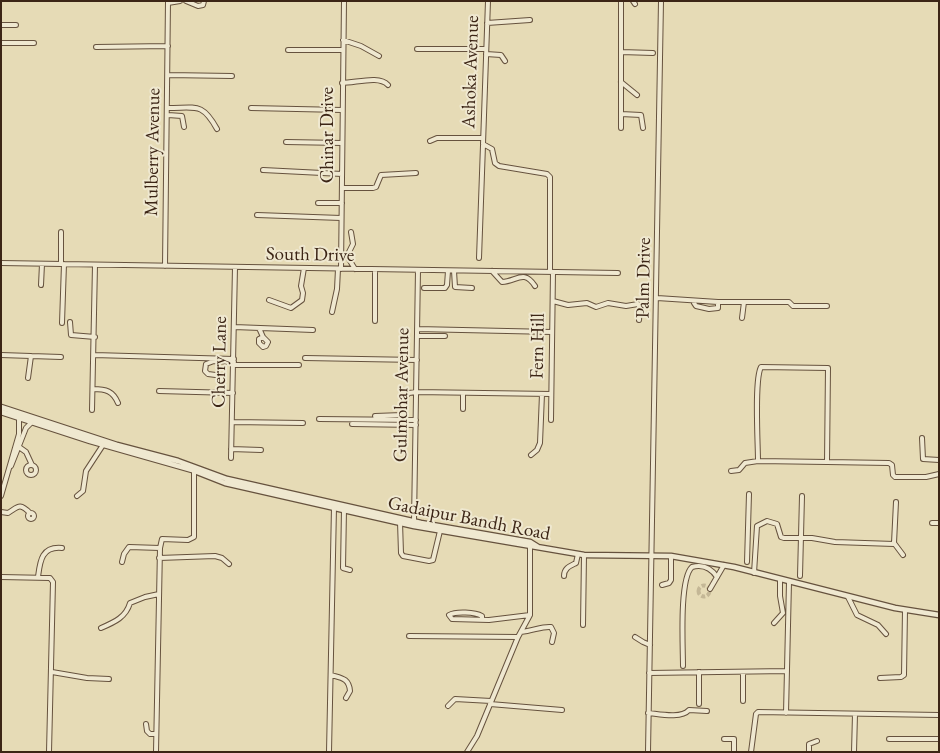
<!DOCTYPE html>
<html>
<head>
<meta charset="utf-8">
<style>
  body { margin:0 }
  #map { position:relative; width:940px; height:753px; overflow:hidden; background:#e6dbb6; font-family:"EB Garamond",serif }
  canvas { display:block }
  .frame { position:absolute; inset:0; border:2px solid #3c2516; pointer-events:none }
</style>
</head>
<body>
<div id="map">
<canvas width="940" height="753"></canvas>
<div class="frame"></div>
</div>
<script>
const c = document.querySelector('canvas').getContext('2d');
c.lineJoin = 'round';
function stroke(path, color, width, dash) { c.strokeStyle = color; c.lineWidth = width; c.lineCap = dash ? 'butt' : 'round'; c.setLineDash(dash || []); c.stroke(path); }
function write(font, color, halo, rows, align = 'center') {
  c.font = font + ' "EB Garamond",serif'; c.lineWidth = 4; c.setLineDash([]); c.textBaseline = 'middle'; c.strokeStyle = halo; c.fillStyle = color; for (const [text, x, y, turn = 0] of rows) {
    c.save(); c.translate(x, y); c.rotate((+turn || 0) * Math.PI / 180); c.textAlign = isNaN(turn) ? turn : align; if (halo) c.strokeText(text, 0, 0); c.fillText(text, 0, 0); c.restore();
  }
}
const minorTunnel = new Path2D(`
  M698.5 591a5.5 5.5 0 1 1 11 0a5.5 5.5 0 1 1-11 0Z`);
const minor = new Path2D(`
  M186,1l12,5 5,-1 1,-4
  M488,1l-5,143 9,5 3,14 4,3 48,8 3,3v95
  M621,1v127
  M633,1l2,3
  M168,3l12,-2
  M487,23l43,-3
  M1,25h15
  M343,40l18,6 18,10
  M1,43h33
  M96,47l72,-1
  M417,49h69
  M288,50h55
  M621,52l32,1
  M486,54l15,1 4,6
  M168,75l64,1
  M621,82l16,13
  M342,83c14,0 37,-8 46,2
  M168,108c28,0 34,-6 49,21
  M251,108l91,2
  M621,114l20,1 2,13
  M168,115l14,1 2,11
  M430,141l7,-3h46
  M286,142l56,1
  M263,170l79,4
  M342,188h31l3,-1 5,-12 35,-2
  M318,203h24
  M257,215l84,3
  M351,232l2,12 -6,12 8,13
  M479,258l4,-113
  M1,263l617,10
  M61,264v-32
  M165,266l3,-265
  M341,269l3,-268
  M454,271l1,16 17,1
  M492,271l10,11c15,-1 22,-13 33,4
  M41,285l1,-21
  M424,288h21l2,-3 1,-14
  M657,298l61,4
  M269,300l22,8 11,-8 1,-7 -2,-7 3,-18
  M553,301l15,4 19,-2 9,4 12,-4 18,3 12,-2 2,4 -1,12
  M694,303l2,3 13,3 9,-1v-6h71l4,4h34
  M332,312l5,-23 1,-20
  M742,318l2,-16
  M375,321v-51
  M70,322l1,13 24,2
  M62,323l2,-59
  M234,327l79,3
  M259,328l4,9 5,5 -2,4 -3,1 -4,-4v-4l4,-2
  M417,329l135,3
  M417,336h28
  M1,355l60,2
  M94,355l140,4
  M305,358l112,2
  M234,365h65
  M223,376l-15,-2 -3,-3 1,-7 8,-3 20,1
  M28,378l3,-22
  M93,389c13,0 20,2 25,14
  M159,391l74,2
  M463,409v-16
  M92,410l3,-145
  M375,416l27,-1 3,-4 1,-15 3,-3 7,-1 135,2
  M319,419l97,1
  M551,420l2,-148
  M233,422l70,1
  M352,424l64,1
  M922,438l1,21 16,1
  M19,447l7,5 6,13
  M231,449l30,1
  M531,455l6,-5 3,-7 2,-49
  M231,458l4,-191
  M827,462l-69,-1c0,-18 -4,-81 3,-94l67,1 -1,94 62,1 3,2 1,10 2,2h31l13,-3
  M26 470a5 5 0 1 1 10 0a5 5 0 1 1-10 0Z
  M11,466l15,-38 6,-6
  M731,471l8,-1 6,-7 13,-2
  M1,496l18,-62v-17
  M77,496l6,-5 3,-20 17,-26
  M896,502l-2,41 9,12
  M344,509l-1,59 7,2
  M1,512l7,1c10,-6 11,-11 22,0
  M28 516a3 3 0 1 1 6 0a3 3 0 1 1-6 0Z
  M414,521l4,-251
  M400,522l1,31 2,3 26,5 4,-1 7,-29
  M932,523h7
  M159,558l56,-2 7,2 7,6
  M122,562l2,-8 5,-7 31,1
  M747,562l2,-68
  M754,573l3,-47 10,-5 10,3 4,13 3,1h28l23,4 59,2
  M564,576c0,-8 6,-10 12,-13l2,-9
  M800,576l2,-80
  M1,577l49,1 3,4 -4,170
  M38,577c2,-15 3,-31 24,-29
  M662,585l7,-2 2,-3v-24
  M710,589l14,-24
  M848,597l9,18 21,10 8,9
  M482,620v-4c-7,-4 -26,-5 -33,-1l3,4 37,1 41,-5
  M774,623l9,-10 -3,-17v-16
  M583,625l1,-70
  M101,628c14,-6 25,-11 29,-25l15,-6 14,-3
  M521,632c12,-1 21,-6 30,-5l3,6 -2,9
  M409,636l109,1
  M635,637l8,5 7,3
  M683,666c0,-19 -4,-87 9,-99 11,-3 19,1 25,10
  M52,672l35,6 22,1
  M649,673l138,-2
  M331,675c10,3 18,3 19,16l-4,7
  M880,678l21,-1 3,-2 1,-65
  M743,701v-29
  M490,704l72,6
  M699,704v-32
  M448,706l7,-7 36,2
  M648,713c11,1 33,6 41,-3l18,1
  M786,713l3,-131
  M146,724l1,7 3,3h6
  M724,739h10v13
  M889,739h50
  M156,752l4,-204 2,-9 26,1 6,-3v-66
  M329,752l5,-245
  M467,752l10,-16 41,-99 12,-22v-68
  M648,752l13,-751
  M751,752l5,-38 2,-2 181,3
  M809,752v-8l8,-3
  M854,752l1,-38`);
const tertiary = new Path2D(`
  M1,407l116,38 61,16 49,18 194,44 109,19 8,5
  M1,412l89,29 102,29 33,13 189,43 170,29 87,1 63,11 161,41 44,7`);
const streetNames = [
  ["Ashoka Avenue",471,72,-88],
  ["Chinar Drive",328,135,-90],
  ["Mulberry Avenue",153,152,-89],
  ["South Drive",310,255,1],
  ["Palm Drive",644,278,-89],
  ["Fern Hill",538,346,-89],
  ["Cherry Lane",220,362,-89],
  ["Gulmohar Avenue",402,395,-89],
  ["Gadaipur Bandh Road",469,519,11]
];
stroke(minorTunnel, '#c4b796', 4, [4, 2]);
stroke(minor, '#66523e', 6);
stroke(tertiary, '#66523e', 7);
stroke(minor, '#efe8d0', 4);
stroke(tertiary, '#efe8d0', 4.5);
write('19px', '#3c2516', '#efe8d0', streetNames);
</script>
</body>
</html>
